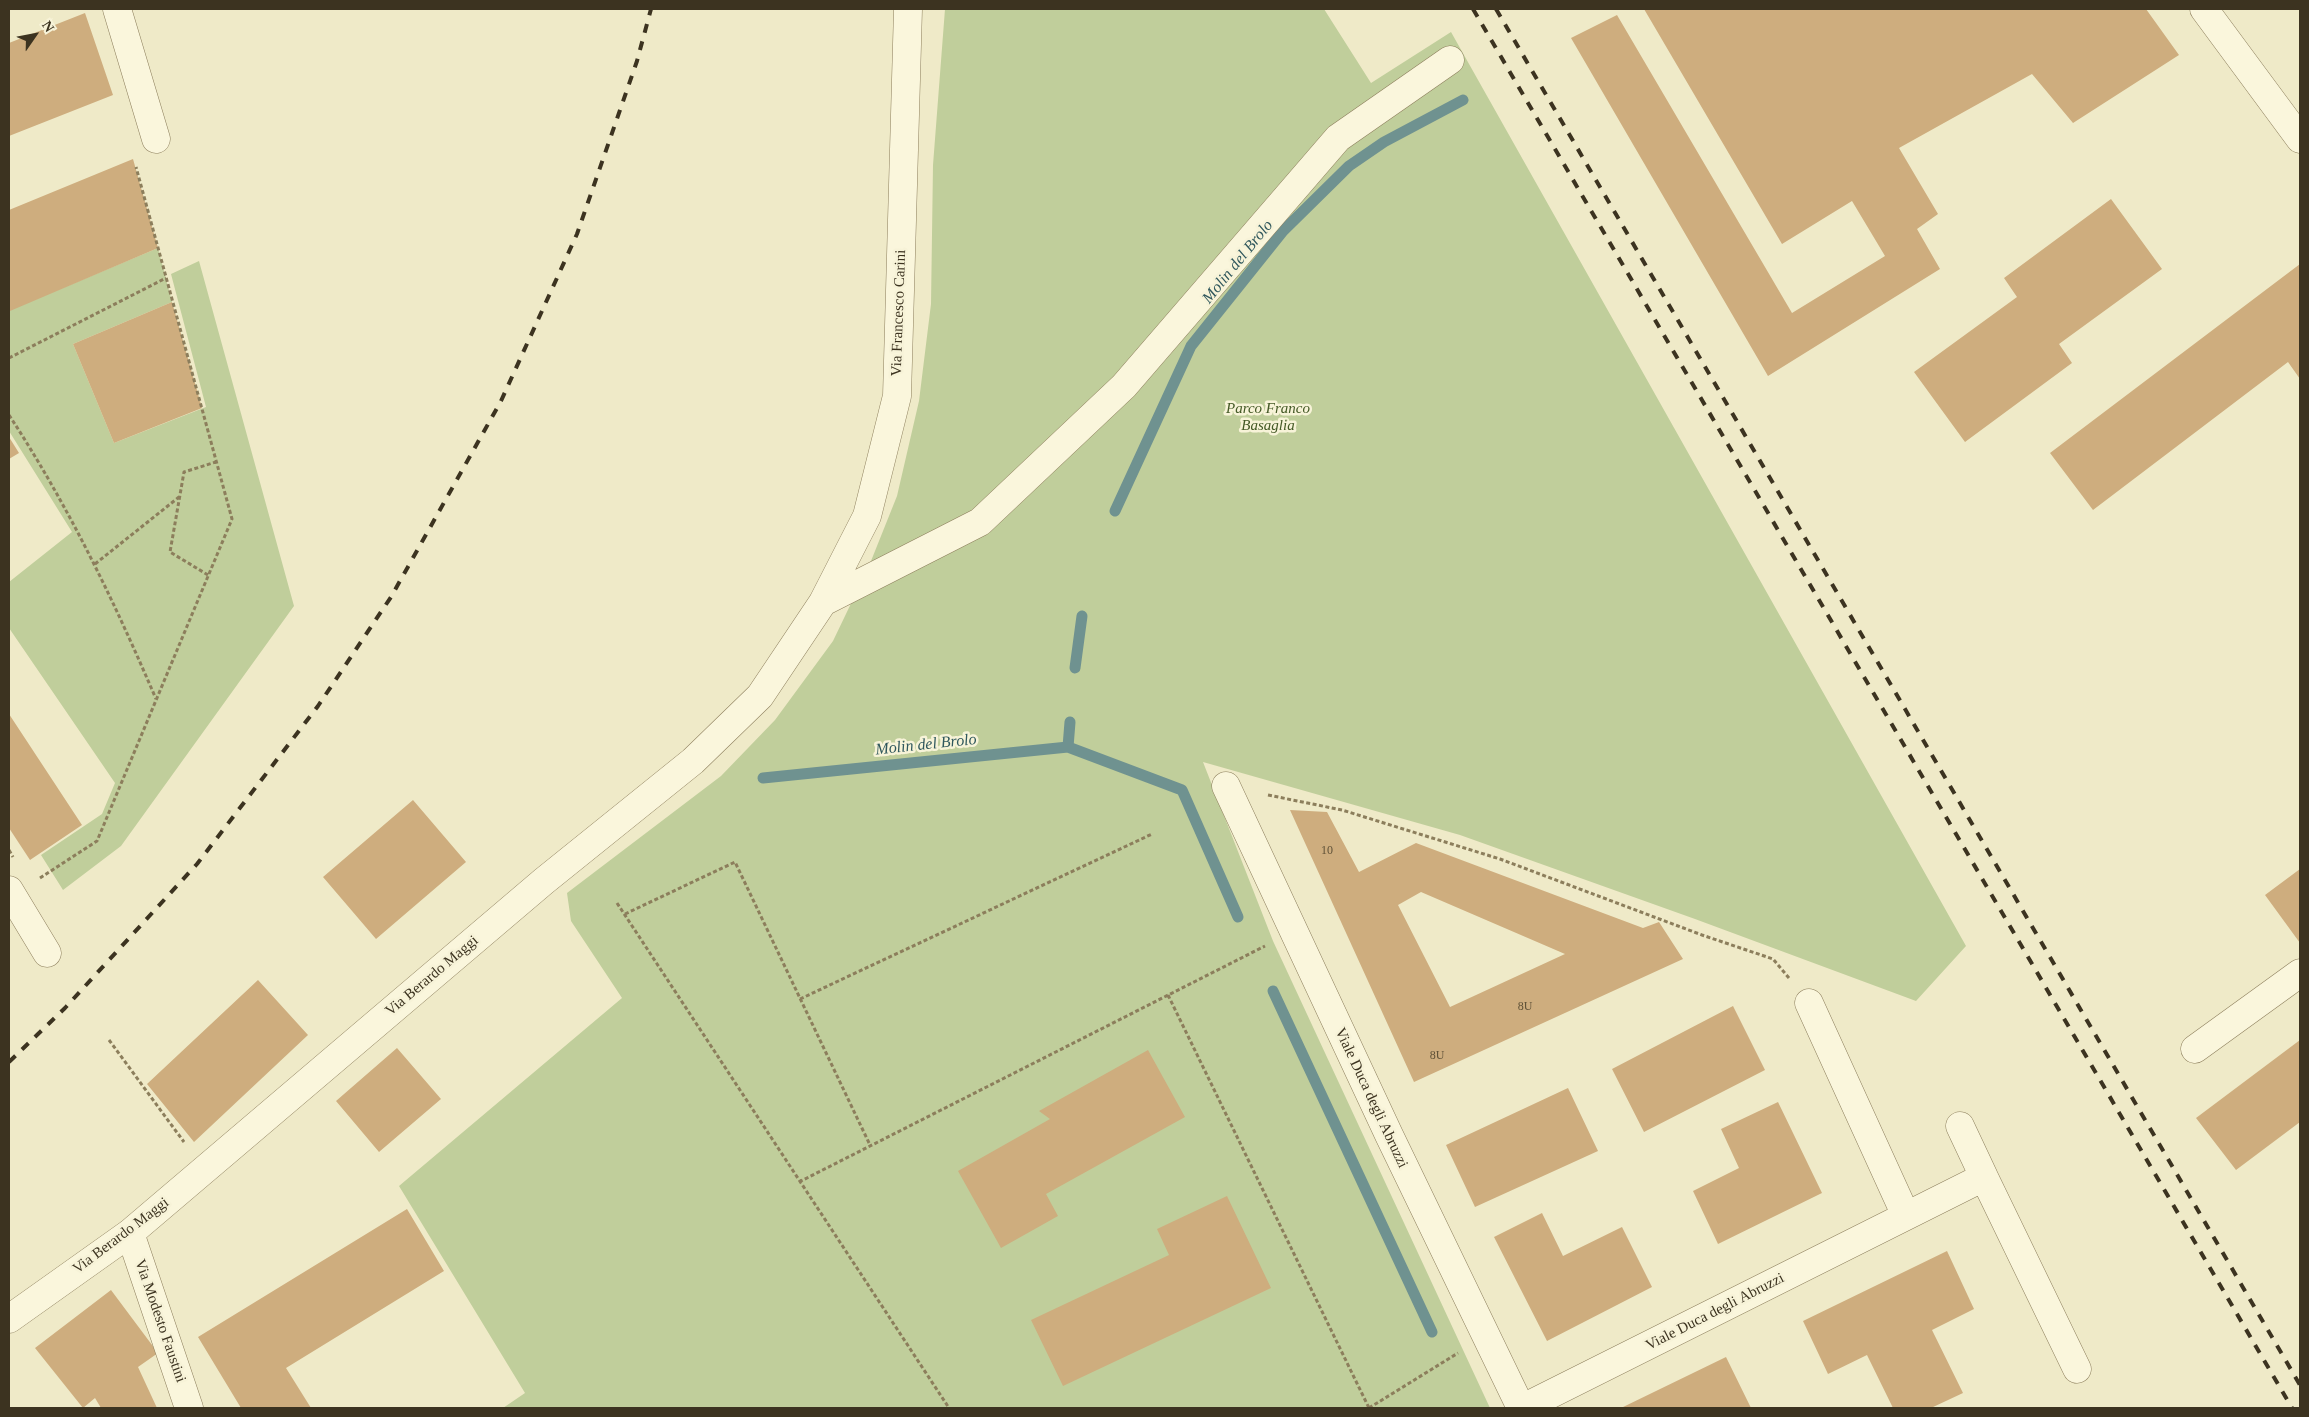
<!DOCTYPE html>
<html>
<head>
<meta charset="utf-8">
<style>
  body { margin:0 }
  #map { position:relative; width:2309px; height:1417px; overflow:hidden; background:#efeac8; font-family:Georgia,serif }
  canvas { display:block }
  .frame { position:absolute; inset:0; border:10px solid #3c3320; pointer-events:none }
  .north { position:absolute; left:10px; top:10px; width:50px; height:50px; -webkit-text-stroke:4px #f7f3d8; paint-order:stroke; rotate:57deg; font-size:14px; font-weight:700; line-height:20px; text-align:center; color:#3c3320 }
  .north::after { content:''; display:block; margin:auto; width:18px; height:22px; background:#3c3320; clip-path:polygon(50% 0,100% 100%,50% 72%,0 100%) }
</style>
</head>
<body>
<div id="map">
<canvas width="2309" height="1417"></canvas>
<div class="frame"></div>
<div class="north">N</div>
</div>
<script>
const c = document.querySelector('canvas').getContext('2d');
c.lineJoin = 'round';
function paint(path, color) { c.fillStyle = color; c.fill(path, 'evenodd'); }
function stroke(path, color, width, dash) { c.strokeStyle = color; c.lineWidth = width; c.lineCap = dash ? 'butt' : 'round'; c.setLineDash(dash || []); c.stroke(path); }
function write(font, color, halo, rows, align = 'center') {
  c.font = font + ' Georgia,serif'; c.lineWidth = 5; c.setLineDash([]); c.textBaseline = 'middle'; c.strokeStyle = halo; c.fillStyle = color; for (const [text, x, y, turn = 0] of rows) {
    c.save(); c.translate(x, y); c.rotate((+turn || 0) * Math.PI / 180); c.textAlign = isNaN(turn) ? turn : align; if (halo) c.strokeText(text, 0, 0); c.fillText(text, 0, 0); c.restore();
  }
}
const green = new Path2D(`
  M945,9h379l47,74 80,-51 515,914 -50,55 -221,-82 -235,-84 -257,-73 70,179 217,467h-987l22,-15 -126,-207 223,-188 -51,-77 -4,-28 154,-117 54,-56 58,-79 36,-75 28,-70 22,-95 12,-97 2,-139z
  M158,248l14,54 -99,42 41,99 92,-36 -35,-133 28,-13 95,345 -173,240 -58,44 -22,-35 61,-41 13,-31 -106,-155v-46l63,-50 -63,-101v-126l1,5z`);
const stream = new Path2D(`
  M1115,511l76,-165 92,-115 66,-65 35,-24 79,-42
  M1075,668l7,-52
  M1068,747l114,43 56,127
  M763,778l305,-31 2,-25
  M1273,991l159,341`);
const building = new Path2D(`
  M1644,9h502l33,46 -106,68 -41,-49 -133,74 39,66 -21,15 23,40 -172,107 -197,-338 46,-23 175,298 93,-57 -33,-55 -70,43z
  M85,13l28,82 -104,41v-93z
  M133,159l25,89 -148,63 -1,-101z
  M2111,199l51,70 -103,75 13,19 -107,79 -51,-70 103,-75 -13,-19z
  M2300,264v115l-12,-17 -195,148 -43,-57z
  M172,302l30,106 -88,35 -41,-99z
  M9,437l10,16 -10,6z
  M9,714l73,111 -52,35 -21,-32z
  M413,800l53,62 -90,77 -53,-62z
  M1290,810l37,2 32,60 57,-29 227,85 16,-6 24,37 -269,123zM1421,892l144,62 -115,53 -52,-102z
  M2300,869v74l-35,-48z
  M258,980l50,55 -114,107 -47,-58z
  M1733,1006l32,64 -121,62 -32,-63z
  M2300,1040v82l-64,48 -40,-52z
  M397,1048l44,51 -62,53 -43,-51z
  M1148,1050l37,67 -139,77 12,22 -57,32 -43,-77 92,-52 -11,-8z
  M1568,1088l30,63 -123,56 -29,-62z
  M1778,1102l44,91 -104,51 -25,-53 46,-23 -18,-39z
  M1227,1196l44,92 -208,98 -32,-66 138,-65 -12,-26z
  M407,1209l37,62 -158,97 25,40h-70l-43,-71z
  M1542,1213l21,43 59,-29 30,60 -105,54 -53,-104z
  M1947,1251l27,58 -42,21 31,63 -32,15h-38l-26,-53 -39,19 -25,-53z
  M111,1290l47,63 -20,14 19,41h-56l-6,-10 -12,10 -48,-60z
  M1726,1357l25,51h-130z`);
const path = new Path2D(`
  M9,358l157,-80
  M9,415c59,90 105,186 147,284
  M95,564l84,-67
  M208,575l-38,-23 14,-80 32,-10
  M1268,795l74,15 158,49 202,76 71,24 16,19
  M9,850l4,7
  M40,878l57,-37 135,-322 -96,-352
  M617,903l332,505
  M625,914l110,-52 135,283
  M1168,995l201,413
  M800,999l352,-165
  M109,1040l75,102
  M799,1182l466,-236
  M1369,1408l89,-55`);
const minor = new Path2D(`
  M117,9l39,130
  M2204,9l96,130
  M823,602l157,-80 144,-136 214,-248 112,-78
  M1226,786l163,349 132,273
  M9,890l38,63
  M1809,1003l97,213
  M2195,1049l105,-76
  M1960,1126l24,51
  M130,1233l59,175
  M9,1319l121,-86 414,-352 149,-120 67,-65 63,-94 44,-86 30,-120 11,-387
  M1523,1408l461,-231 93,192`);
const rail = new Path2D(`
  M1473,9l819,1399
  M1496,9l804,1376
  M9,1062l56,-54 132,-144 121,-158 73,-109 110,-196 76,-167 60,-173 14,-52`);
const numberNames = [
  ["10",1327,851],
  ["8U",1525,1007],
  ["8U",1437,1056]
];
const streetNames = [
  ["Via Francesco Carini",899,313,-88],
  ["Via Berardo Maggi",432,976,-40],
  ["Viale Duca degli Abruzzi",1371,1098,65],
  ["Via Berardo Maggi",121,1236,-37],
  ["Viale Duca degli Abruzzi",1715,1312,-27],
  ["Via Modesto Faustini",160,1321,71]
];
const parkNames = [
  ["Parco Franco",1268,409],
  ["Basaglia",1268,426]
];
const waterNames = [
  ["Molin del Brolo",1238,262,-51],
  ["Molin del Brolo",926,745,-6]
];
paint(green, '#c0ce9b');
stroke(stream, '#6f9290', 11);
paint(building, '#cead7e');
stroke(minor, '#8c7e5c', 29);
stroke(path, '#8c7e5c', 3, [4, 2.5]);
stroke(minor, '#faf6dc', 28);
stroke(rail, '#3c3320', 4, [9, 9]);
write('12px', '#605238', null, numberNames);
write('15px', '#3c3320', '#f7f3d8', streetNames);
write('italic 15px', '#445926', '#f7f3d8', parkNames);
write('italic 16px', '#2f575c', '#f7f3d8', waterNames);
</script>
</body>
</html>
